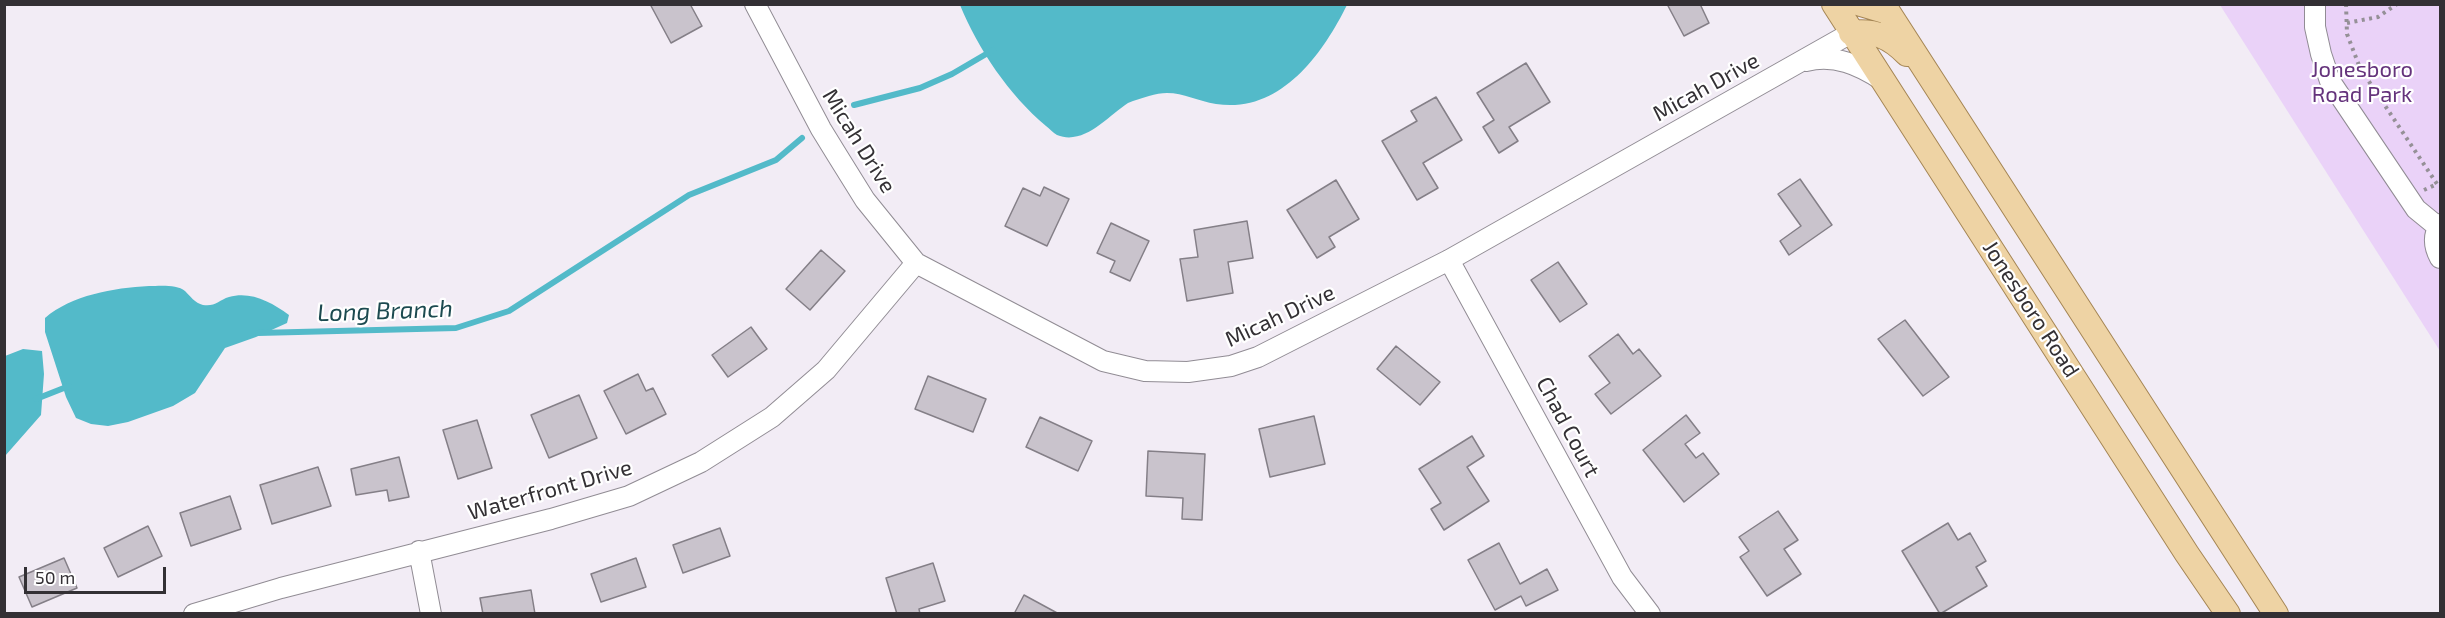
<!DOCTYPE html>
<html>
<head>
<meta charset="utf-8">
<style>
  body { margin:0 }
  #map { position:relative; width:2445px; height:618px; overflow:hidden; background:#f2ecf5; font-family:"Exo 2",sans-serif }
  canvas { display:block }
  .frame { position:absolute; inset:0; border:6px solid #333034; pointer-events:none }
  .scale { position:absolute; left:24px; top:567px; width:142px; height:27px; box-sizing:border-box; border:3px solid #333034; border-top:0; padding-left:8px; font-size:18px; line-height:21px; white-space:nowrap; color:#333034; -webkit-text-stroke:4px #fff; paint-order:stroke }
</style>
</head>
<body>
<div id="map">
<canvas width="2445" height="618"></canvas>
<div class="frame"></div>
<div class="scale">50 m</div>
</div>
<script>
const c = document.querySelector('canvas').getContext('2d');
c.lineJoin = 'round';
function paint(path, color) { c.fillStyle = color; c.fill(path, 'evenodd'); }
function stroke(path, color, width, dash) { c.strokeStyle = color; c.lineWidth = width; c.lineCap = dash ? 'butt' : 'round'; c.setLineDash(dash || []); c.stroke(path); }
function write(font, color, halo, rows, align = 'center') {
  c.font = font + ' "Exo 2",sans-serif'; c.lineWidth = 4.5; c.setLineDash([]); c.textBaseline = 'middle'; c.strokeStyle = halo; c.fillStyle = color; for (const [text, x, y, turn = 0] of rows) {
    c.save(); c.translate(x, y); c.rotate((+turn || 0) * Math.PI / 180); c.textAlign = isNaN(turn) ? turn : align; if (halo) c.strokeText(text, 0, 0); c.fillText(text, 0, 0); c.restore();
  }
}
const green = new Path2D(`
  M2220,5h220v346z`);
const water = new Path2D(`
  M960,5h387c-25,50 -67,109 -131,99 -24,-4 -41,-17 -67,-8 -6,2 -15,4 -21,7 -20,13 -44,43 -71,32 -4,-2 -8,-7 -11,-9 -37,-31 -68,-77 -86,-121z
  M149,286c10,0 28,-2 36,5 5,5 10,12 18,14 12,2 16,-5 26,-8 22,-6 42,5 60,18l-2,8 -31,14 -31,11 -30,45 -22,13 -45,16 -20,4 -17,-2 -15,-6 -10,-21 -21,-65v-14c27,-23 68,-30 104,-32z
  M23,349l19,2 2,23 -3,41 -36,41v-100z`);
const stream = new Path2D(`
  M854,105l66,-17 32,-14 41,-24
  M258,333l198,-5 53,-17 180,-116 87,-35 26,-22
  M36,399l33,-13`);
const building = new Path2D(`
  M650,4h40l12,22 -31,17z
  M1667,4h33l9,19 -25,13z
  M1526,63l24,39 -41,25 9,14 -19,12 -16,-26 11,-7 -17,-27z
  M1436,97l26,43 -39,23 15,25 -21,12 -35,-59 35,-20 -6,-10z
  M1800,179l32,46 -43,30 -9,-14 21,-15 -23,-32z
  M1336,180l23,39 -30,18 6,10 -18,11 -30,-48z
  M1044,187l25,12 -22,47 -42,-20 18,-38 17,8z
  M1247,221l6,37 -25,4 5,31 -46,8 -7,-42 18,-2 -4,-27z
  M1111,223l38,18 -19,40 -20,-9 5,-11 -18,-8z
  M821,250l24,21 -35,39 -24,-21z
  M1558,262l29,42 -27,18 -29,-42z
  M1905,320l44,57 -26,19 -45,-57z
  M751,327l16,22 -39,28 -16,-22z
  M1618,334l15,20 6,-5 22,27 -50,38 -16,-20 15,-11 -21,-27z
  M1396,346l44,36 -20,23 -43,-36z
  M638,374l8,17 7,-3 13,26 -40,20 -22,-43z
  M928,376l58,23 -13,33 -58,-23z
  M579,395l18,43 -48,20 -18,-43z
  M1686,415l14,18 -15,11 11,14 7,-5 16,21 -35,28 -41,-52z
  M1314,416l11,48 -55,13 -11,-48z
  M1040,417l52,24 -14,30 -52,-24z
  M477,420l15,48 -34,11 -15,-49z
  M1472,436l12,20 -17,11 22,34 -45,29 -13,-21 10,-6 -22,-34z
  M1148,451l57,3 -3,66 -20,-1 1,-21 -37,-2z
  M399,457l10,40 -20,4 -2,-11 -31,5 -5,-26z
  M318,467l13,39 -59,18 -12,-39z
  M230,496l11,33 -50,17 -11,-33z
  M1778,511l20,29 -14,9 17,25 -34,22 -27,-39 9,-6 -10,-14z
  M1948,523l10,17 12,-7 16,28 -10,6 11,19 -47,28 -38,-63z
  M148,526l14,30 -44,21 -14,-29z
  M720,528l10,28 -47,17 -10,-28z
  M1499,543l21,41 27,-15 11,21 -32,16 -5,-10 -26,14 -27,-50z
  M64,558l13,30 -45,19 -13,-30z
  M636,558l10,29 -45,15 -10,-28z
  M933,563l12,38 -26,8 1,5h-23l-11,-36z
  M531,590l4,24h-52l-3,-16z
  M1024,595l35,19h-45z`);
const path = new Path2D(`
  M2346,4l1,30 13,34 77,116 3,-1
  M2440,4v1
  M2347,23l31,-6 19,-13
  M2424,190l13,-6`);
const minor = new Path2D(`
  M755,4l66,125 16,26 28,45 51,63 187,98 42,10 43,1 43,-6 27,-9 191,-97 402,-227
  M2315,4v23l6,27 9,27 86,128 22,18
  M1806,61c29,-7 53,4 76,19
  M2440,224c-7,11 -6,23 0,34
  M1449,260l173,317 28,37
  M419,551l12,63
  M194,614l87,-26 270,-69 78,-23 72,-34 71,-45 54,-47 90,-107`);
const major = new Path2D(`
  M1834,4l353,550 41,60
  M1861,4l27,8
  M1883,4l393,610
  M1851,33c24,-3 39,4 56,21`);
const parkNames = [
  ["Jonesboro",2362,70],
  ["Road Park",2362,95]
];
const streetNames = [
  ["Micah Drive",1706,87,-29],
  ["Micah Drive",859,141,58],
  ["Jonesboro Road",2031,309,57],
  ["Micah Drive",1280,316,-25],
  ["Chad Court",1568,427,62],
  ["Waterfront Drive",550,490,-16]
];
const waterNames = [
  ["Long Branch",385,311,-2]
];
paint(green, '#ead2f8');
paint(water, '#53bac9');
stroke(stream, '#53bac9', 6);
paint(building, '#c9c3cc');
stroke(building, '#847f87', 1.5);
stroke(minor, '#918c94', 22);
stroke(major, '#a58655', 26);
stroke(path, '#959097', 4, [3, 4.5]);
stroke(minor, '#fff', 20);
stroke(major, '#eed3a4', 24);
write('22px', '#65337c', '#fff', parkNames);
write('22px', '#333034', '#fff', streetNames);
write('italic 24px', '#1c4a50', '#fff', waterNames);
</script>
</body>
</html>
